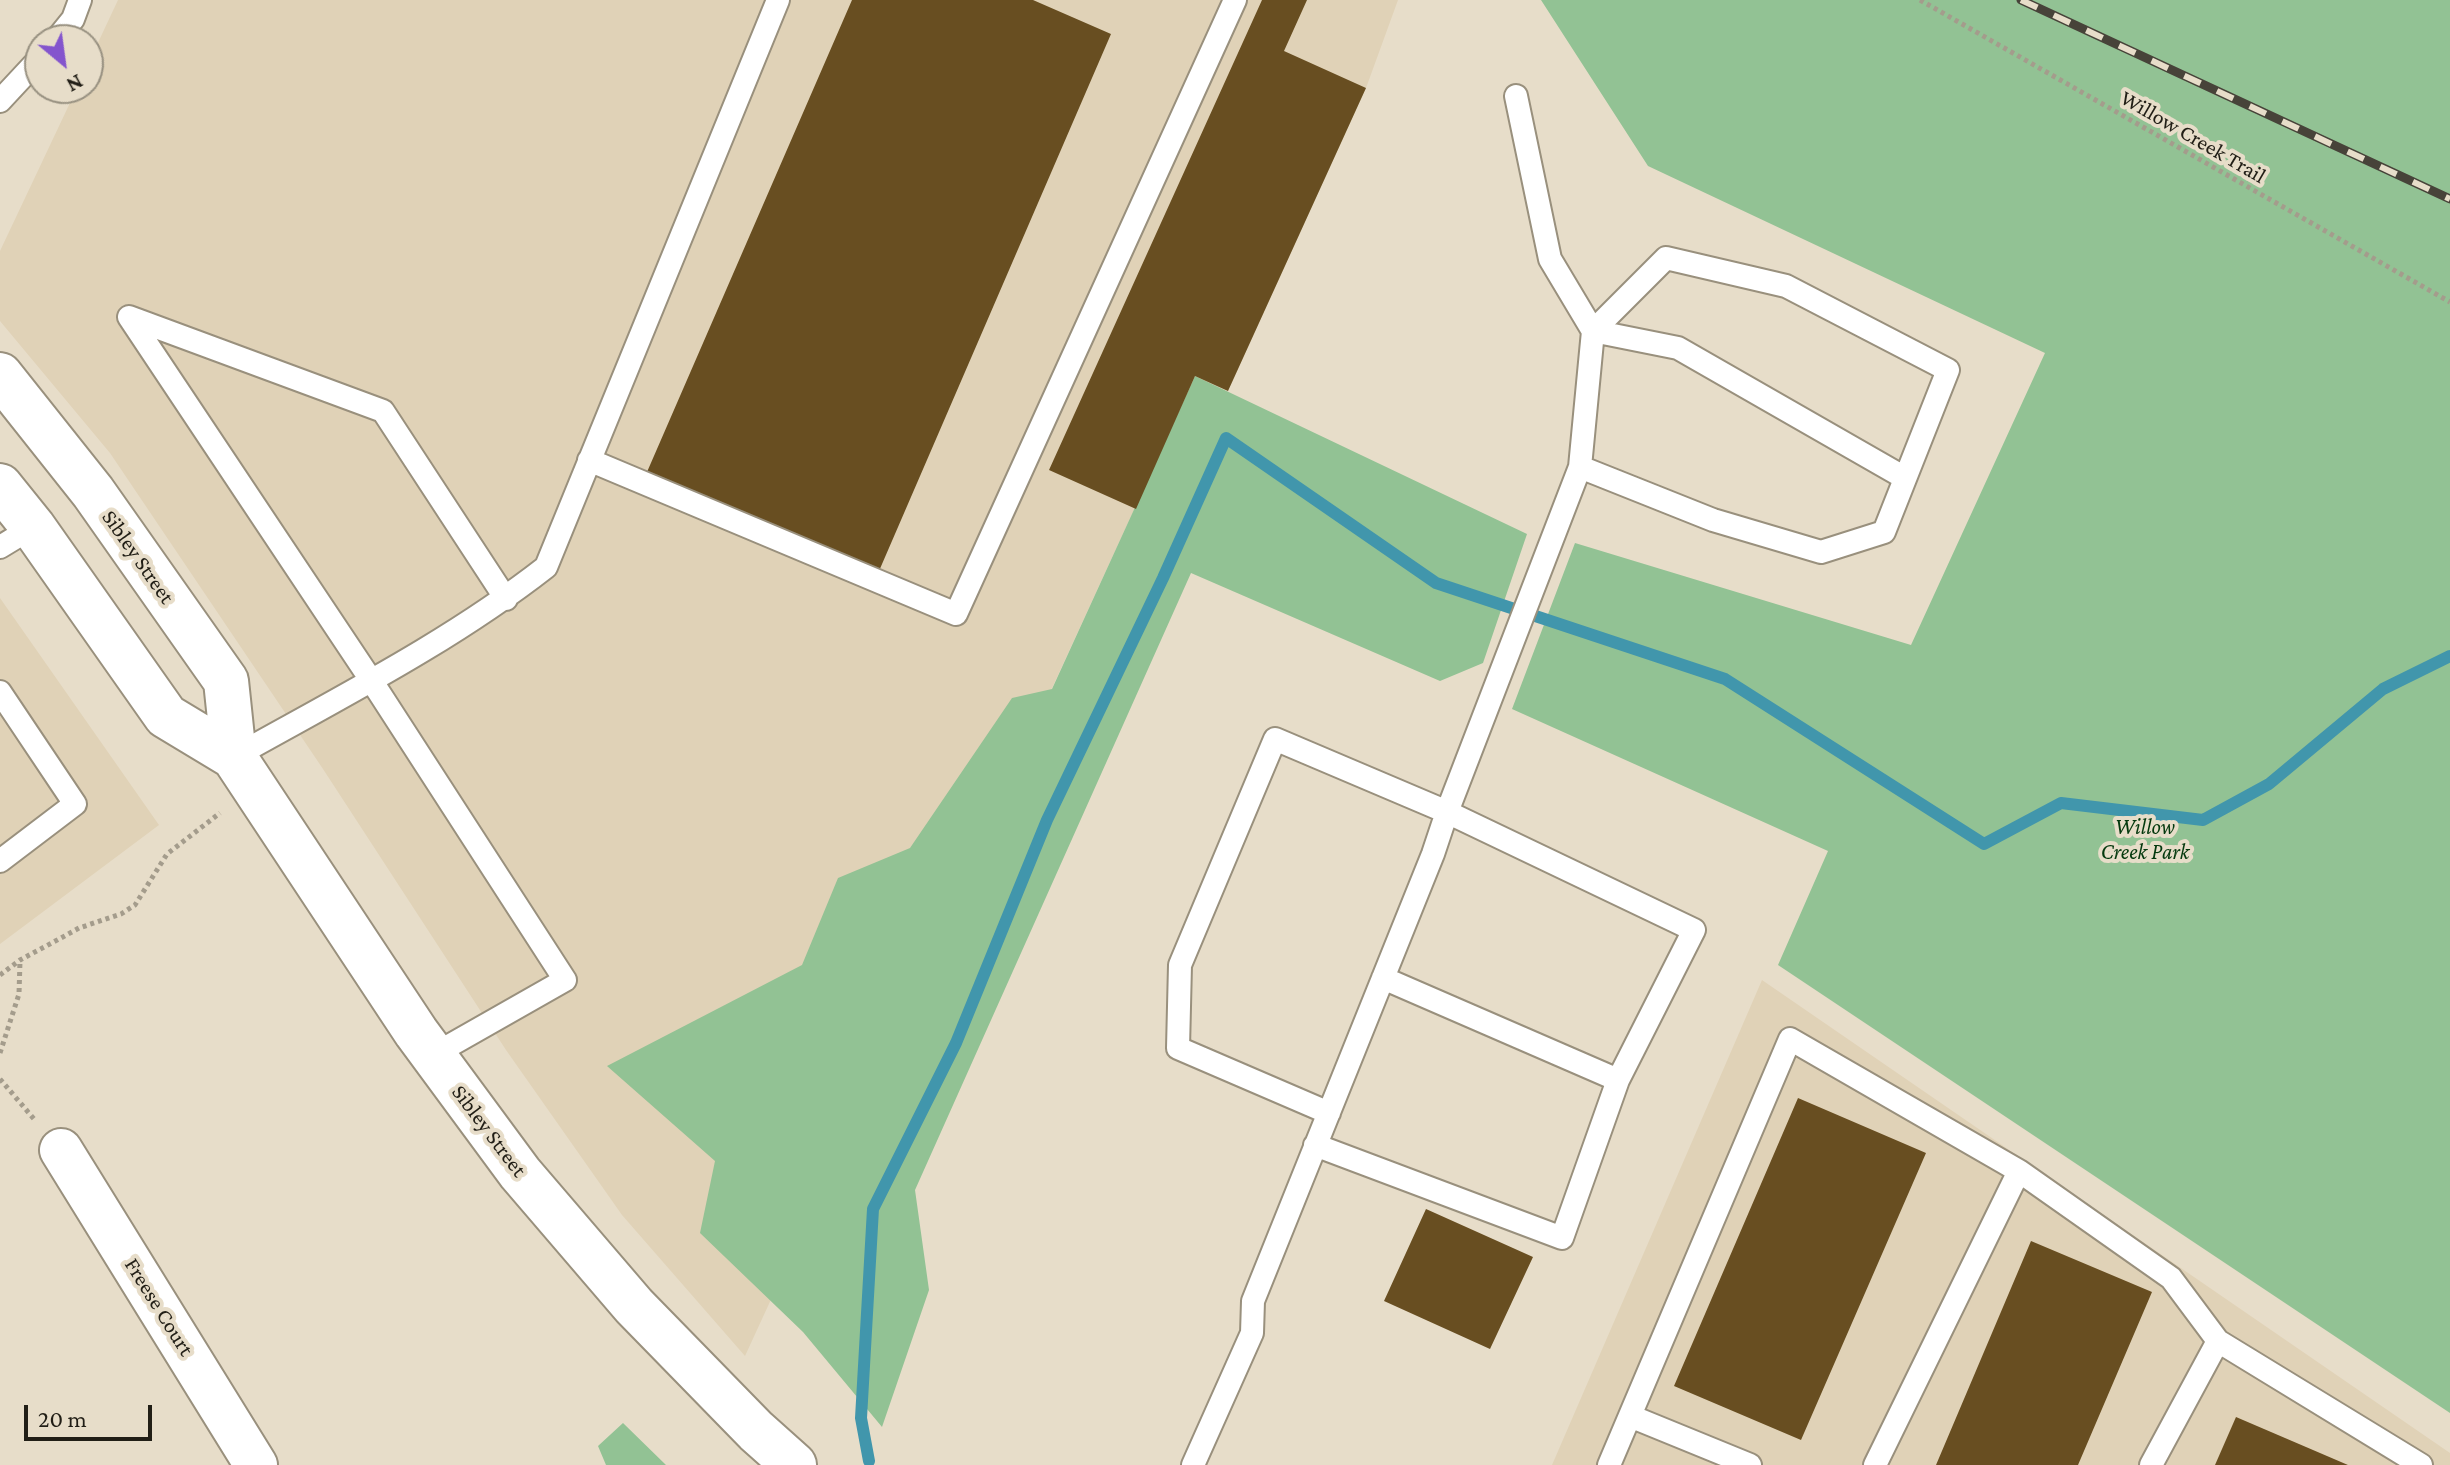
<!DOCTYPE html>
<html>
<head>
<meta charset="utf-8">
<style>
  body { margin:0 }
  #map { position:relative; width:2450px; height:1465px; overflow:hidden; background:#e7ddc9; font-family:"Crimson Pro",serif }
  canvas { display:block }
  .north { position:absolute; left:24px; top:24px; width:80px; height:80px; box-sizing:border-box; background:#e7ddc9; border:2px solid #989181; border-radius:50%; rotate:151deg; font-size:22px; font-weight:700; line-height:32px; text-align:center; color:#211e16 }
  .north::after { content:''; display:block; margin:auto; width:28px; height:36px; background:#8455cd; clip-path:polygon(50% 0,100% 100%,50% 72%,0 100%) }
  .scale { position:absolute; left:24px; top:1405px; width:128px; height:36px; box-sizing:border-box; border:4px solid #211e16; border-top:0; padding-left:10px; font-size:24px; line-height:28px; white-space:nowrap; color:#211e16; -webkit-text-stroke:6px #e7ddc9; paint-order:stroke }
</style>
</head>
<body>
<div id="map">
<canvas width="2450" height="1465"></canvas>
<div class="north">N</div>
<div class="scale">20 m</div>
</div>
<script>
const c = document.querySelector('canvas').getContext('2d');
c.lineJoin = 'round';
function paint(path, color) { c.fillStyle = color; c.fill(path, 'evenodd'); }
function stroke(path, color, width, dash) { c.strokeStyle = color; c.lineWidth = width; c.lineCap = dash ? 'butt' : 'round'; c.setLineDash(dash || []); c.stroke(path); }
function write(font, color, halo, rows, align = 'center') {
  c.font = font + ' "Crimson Pro",serif'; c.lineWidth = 8; c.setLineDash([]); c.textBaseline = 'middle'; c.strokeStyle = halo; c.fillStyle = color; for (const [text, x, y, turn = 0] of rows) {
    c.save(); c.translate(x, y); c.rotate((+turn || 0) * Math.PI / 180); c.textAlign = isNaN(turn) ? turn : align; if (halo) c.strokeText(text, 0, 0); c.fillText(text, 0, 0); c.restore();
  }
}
const built = new Path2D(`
  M118,0h1280l-32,88 -138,303 -33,-14 -450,979 -123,-141 -116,-165 -183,-281 -213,-316 -110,-132v-70l77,-163h11v-24z
  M0,598l159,227 -159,119z
  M1762,980l688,473v12h-898z`);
const green = new Path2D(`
  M1541,0h909v1413l-672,-448 50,-114 -316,-142 63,-166 336,102 134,-292 -397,-187z
  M1195,376l332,158 -44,129 -43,18 -249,-108 -276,617 14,100 -47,137 -79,-95 -103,-99 15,-72 -108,-95 195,-101 36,-87 72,-30 102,-150 40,-9z
  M623,1423l43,42h-60l-8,-19z`);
const stream = new Path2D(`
  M869,1461l-8,-43 12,-209 83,-166 91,-223 116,-242 63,-140 210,145 289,96 259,165 77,-41 142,17 66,-36 114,-95 67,-33`);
const building = new Path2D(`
  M852,0h181l78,34 -232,537 -232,-99z
  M1262,0h45l-23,51 82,37 -138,303 -33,-15 -59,133 -87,-39z
  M1798,1098l128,55 -125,287 -127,-54z
  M1426,1209l107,48 -43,92 -106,-48z
  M2031,1241l121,51 -74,173h-142z
  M2236,1417l112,48h-133z`);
const path = new Path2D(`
  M1920,0l530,302
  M0,975l20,-15 41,-22 18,-10 42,-14 14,-9 32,-51 53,-41
  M0,1053l19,-59 1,-33
  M0,1079l34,40`);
const service = new Path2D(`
  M56,40l17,-21 7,-19
  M0,101l40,-43
  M1593,331l85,17 227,130
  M589,460l367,154 279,-614
  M1580,467l133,53 108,32 63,-20 64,-162 -162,-84 -120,-28 -73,73
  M0,547l33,-20
  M0,692l75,112 -75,57
  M234,757c105,-59 216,-115 312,-190l232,-567
  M1383,978l235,102
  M433,1055l132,-75 -194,-300 -242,-363 254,94 123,188
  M1329,1113l-151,-65 2,-83 95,-226 172,73 133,-345 13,-136 -43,-72 -34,-163
  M2019,1171l152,107 47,63
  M1630,1416l120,49
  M1193,1465l59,-132 1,-32 180,-447 14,-42 247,118 -76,150 -56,158 -247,-93
  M1609,1465l181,-426 229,132 -144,294
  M2151,1465l67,-124 203,124`);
const minor = new Path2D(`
  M61,1150l195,315`);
const tertiary = new Path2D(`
  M0,375l93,117 133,189 8,76 182,275 104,141 114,133 122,125 38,34
  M0,486l33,41 133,189 68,41`);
const rail = new Path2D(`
  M2021,0l429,199`);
const streetNames = [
  ["Willow Creek Trail",2193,137,30],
  ["Sibley Street",138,557,55],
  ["Sibley Street",489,1131,53],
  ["Freese Court",159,1307,58]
];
const parkNames = [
  ["Willow",2145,827],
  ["Creek Park",2145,852]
];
paint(built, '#e0d2b7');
paint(green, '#92c294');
stroke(stream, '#4196ac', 12);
paint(building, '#684e21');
stroke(service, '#99907d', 26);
stroke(minor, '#99907d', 46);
stroke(tertiary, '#99907d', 48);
stroke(path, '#a49c8c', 5, [4, 4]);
stroke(service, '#fff', 22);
stroke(minor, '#fff', 42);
stroke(tertiary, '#fff', 44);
stroke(rail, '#474339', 9);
stroke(rail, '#e7ddc9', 6, [18]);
write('22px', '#211e16', '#e7ddc9', streetNames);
write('italic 22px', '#04390e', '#e7ddc9', parkNames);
</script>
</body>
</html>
